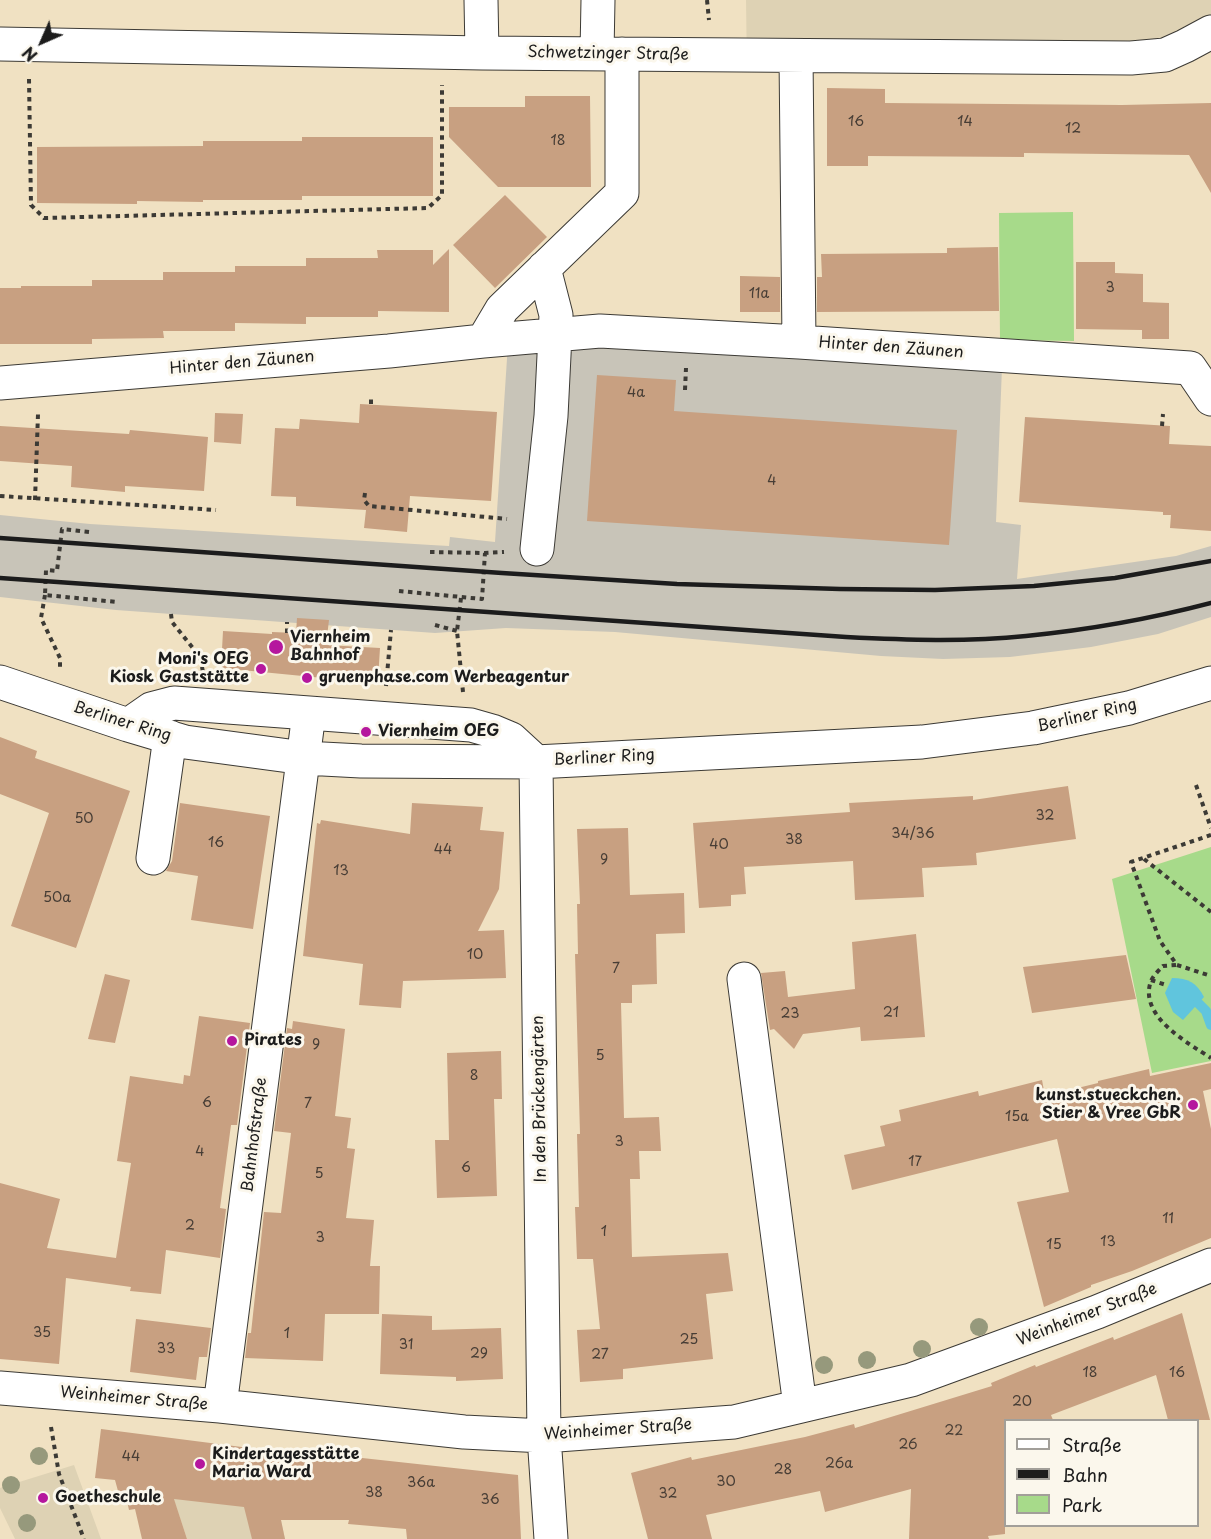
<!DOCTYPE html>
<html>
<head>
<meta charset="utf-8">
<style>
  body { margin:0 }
  #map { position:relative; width:1211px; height:1539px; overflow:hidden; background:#f0e1c2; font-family:"Playpen Sans",sans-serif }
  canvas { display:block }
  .legend { position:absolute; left:1004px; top:1419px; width:195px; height:108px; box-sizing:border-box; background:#fbf7ec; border:2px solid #a29f99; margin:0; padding:8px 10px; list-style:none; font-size:18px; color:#1c1c1c }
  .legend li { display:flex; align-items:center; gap:12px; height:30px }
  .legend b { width:30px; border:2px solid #a29f99 }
  .north { position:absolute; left:12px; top:12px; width:60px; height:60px; -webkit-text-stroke:4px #fbf7ec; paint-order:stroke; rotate:225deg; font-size:16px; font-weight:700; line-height:24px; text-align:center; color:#1c1c1c }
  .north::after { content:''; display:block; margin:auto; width:21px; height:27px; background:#1c1c1c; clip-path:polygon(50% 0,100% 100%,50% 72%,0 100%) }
</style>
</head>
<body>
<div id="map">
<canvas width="1211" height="1539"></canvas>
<ul class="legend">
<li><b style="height:8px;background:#fff"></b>Straße</li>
<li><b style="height:8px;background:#1c1c1c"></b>Bahn</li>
<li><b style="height:16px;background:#a7da8a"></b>Park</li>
</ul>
<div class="north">N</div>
</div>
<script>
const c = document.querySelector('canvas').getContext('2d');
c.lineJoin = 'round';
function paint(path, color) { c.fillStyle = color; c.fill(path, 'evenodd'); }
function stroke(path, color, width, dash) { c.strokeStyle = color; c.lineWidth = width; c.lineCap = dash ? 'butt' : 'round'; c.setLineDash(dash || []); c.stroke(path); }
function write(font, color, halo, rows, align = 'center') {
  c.font = font + ' "Playpen Sans",sans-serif'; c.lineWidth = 6; c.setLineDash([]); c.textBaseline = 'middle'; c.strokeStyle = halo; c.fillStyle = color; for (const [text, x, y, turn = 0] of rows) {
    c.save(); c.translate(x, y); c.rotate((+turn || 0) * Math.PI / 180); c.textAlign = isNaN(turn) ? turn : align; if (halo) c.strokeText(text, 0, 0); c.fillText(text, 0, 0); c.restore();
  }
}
const built = new Path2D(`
  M746,0h465v38l-45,25 -419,9z
  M273,1451l3,46 9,42h-98l-19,-57z
  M74,1465l27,74h-86l-15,-31v-20z`);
const industrial = new Path2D(`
  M509,328l494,13 -7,181 25,3 -4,54 159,-23 35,-10v71l-53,17 -67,13 -81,10 -67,2 -62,-3 -266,-24 -109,-4 -71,5 -319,-23 -116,-13v-82l90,9 341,21 18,1 1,-9 45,5z`);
const green = new Path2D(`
  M1073,212l1,129 -74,-1 -1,-127z
  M1211,847v214l-59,12 -40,-194z`);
const water = new Path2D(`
  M1172,978c16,0 25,5 32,19l-21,23 -10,-8 -8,-19z`);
const stream = new Path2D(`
  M1198,1003l8,8 5,14`);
const building = new Path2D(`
  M827,88l58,1v14l237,2 89,-2v90l-22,-38 -165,-2v4l-156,-1v10h-41z
  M525,96h65l1,91h-93l-49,-50v-30h76z
  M302,137h131v59h-131v4h-99v2l-66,-1v3l-100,-1v-56l166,-1v-5h99z
  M505,195l42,42 -52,51 -42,-43z
  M998,247l1,64 -182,1v-35h5l-1,-23 126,-1v-5z
  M449,249v63l-71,-1v6h-72v7l-71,-1v8h-72l1,7 -72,1v5h-92v-56h21v-2h71v-6h71v-8h72v-6h71v-8h72l-1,-8h56v15z
  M1076,262h39v11l28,1v28l26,1v36h-27v-9l-66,-1z
  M740,276l40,1v35h-40z
  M597,375l79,5 -2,31 283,19 -8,115 -362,-24z
  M360,404l137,8 -6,89 -81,-5 -3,36 -43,-4 2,-18 -70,-4v-9l-25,-1 4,-68 24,1 1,-10 59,4z
  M215,413l28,1 -2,30 -27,-2z
  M1025,417l145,9 -1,18 42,2v85l-41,-3 1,-13h-8v-3l-144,-10z
  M0,426l129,8 1,-4 78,7 -4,54 -79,-5v6l-54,-5 1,-21 -72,-5z
  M297,618l32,2 -3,25 54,3 -2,31 -55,-4v3l-102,-10 2,-37 49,3v-2l24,1z
  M0,737l37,14 -2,7 95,33 -54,157 -65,-22 38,-113 -49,-19z
  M1068,786l8,53 -100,14 1,12 -55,3 2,29 -69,3 -2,-39 -109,6 2,27 -15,1v11l-32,2 -6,-85 157,-11 -1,-9 124,-7v4z
  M180,803l90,13 -17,113 -62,-9 7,-44 -32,-5 6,-10z
  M412,803l71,4 -3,23 24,2 -5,57 -21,42 26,-1 2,48 -103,3 -2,27 -42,-3 4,-41 -60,-8 14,-133 3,1 1,-4 89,14z
  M628,828l2,67 54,-2 1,40 -29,1 1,50 -25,1v18h-11l3,115 35,-1 2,34h-22l1,28h-10l2,78 96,-4 5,38 -27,3 7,65 -90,10v10l-43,3 -3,-52 23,-1 -7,-70h-16l-2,-52h4l-2,-73h3l-5,-180h3l-1,-50h3l-3,-75z
  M916,934l9,103 -64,4 -1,-14 -57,7 -9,15 -20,-20 -4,1 -9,-57 24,-2 3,26 67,-8 -3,-47z
  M1126,955l10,44 -104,14 -9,-46z
  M105,974l25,6 -15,63 -27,-4z
  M199,1016l51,7 -13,102h-6l-11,83 6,1 -6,49 -54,-8 -5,44 -31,-3 1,-4 -65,-9 -7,86 -59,-5v-176l60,16 -13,49 69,10 15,-95 -14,-2 13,-85 53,8 1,-9 6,1z
  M293,1021l52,8 -10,87 16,2 -4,30 8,1 -9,69 28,2 -4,46h10l-1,48h-54l-2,47 -78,-3 3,-25h3l13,-121 17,1 10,-80 -17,-2 13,-103 5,1z
  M501,1051l1,48h-8l3,97 -60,2 -2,-58h14l-2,-87z
  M1211,1063v26l-8,2 8,38v109l-79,33 -41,14v2l-47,20 -27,-105 52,-10 -12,-53 -205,51 -8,-35 41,-9 -5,-20 21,-5 -2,-11 79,-19 1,5 63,-16 3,16 53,-13v-2l51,-12 1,7z
  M1182,1313l28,107h-42l-12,-45 -105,40 2,5h-48v114l-17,2 1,3h-80l2,-50 -86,23 -5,-21 -114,24 6,24h-64l-17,-66 60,-16 1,3 113,-23 49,-13 1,4 137,-42 -1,-3 44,-18 1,2 77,-30 1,3z
  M382,1314l50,2v14l69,-2 2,51 -47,2v-4l-76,-3z
  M136,1319l75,9 -4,29h-8l-3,23 -66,-8z
  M101,1429l172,22v4l80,4v-2l165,18 3,64h-114l-1,-10 -58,-5 1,-4h-68l4,19h-33l-8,-32 -70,-8 13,40h-45l-7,-30 -6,1 -2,-9 -6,1 -6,-22 -20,-2z`);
const path = new Path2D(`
  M707,0l2,20
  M29,79l2,126 13,13 384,-10 14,-13v-110
  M685,390l1,-22
  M371,404v-5
  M1162,426l1,-12
  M365,493l-1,7 5,6 138,13
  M0,496l216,14
  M35,500l3,-86
  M89,532l-27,-3 -5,42 -11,-1 -1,25 72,7
  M430,552l55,1 19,-1
  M399,591l83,8 3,-46
  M45,595l-4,23 19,40v9
  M461,598l-4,33 6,61
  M171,614l1,8 28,35 3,15
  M435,625l22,6
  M287,633v-11
  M386,686l5,-56
  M1196,785l15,43
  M1211,835l-80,27 29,79 17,24 34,11
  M1144,859l67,53
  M1176,965l-13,1c-4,4 -10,10 -12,15 -13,35 37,62 60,77
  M1151,980l15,5
  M51,1427l8,47 25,65`);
const minor = new Path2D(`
  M481,0l1,53
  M0,44l482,9 649,5 34,-3 20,-9 26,-14
  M597,53l1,-53
  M796,56l3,286
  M483,341l19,-32 120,-116v-139
  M0,383l389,-32 94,-10 117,-10 199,11 391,26 21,31
  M537,549l14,-133 5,-101 -12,-47
  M0,682l128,43 57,17 119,16 57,3 175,1 386,-20 111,-14 96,-20 82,-25
  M128,725l23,-16 23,-6 297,22 21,6 19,8 25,23
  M536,762l8,674 7,103
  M153,858l17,-121
  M744,979l56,427
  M0,1388l220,18 244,26 80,4 190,-14 177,-42 186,-68 114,-47
  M220,1406l89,-693`);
const rail = new Path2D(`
  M0,538l502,35 175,11 163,5 95,1 99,-4 81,-8 96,-17
  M0,578l846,59c60,3 120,5 180,-1 62,-6 124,-17 185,-33`);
const trees = [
  [979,1327],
  [922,1349],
  [867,1360],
  [824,1365],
  [39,1456],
  [11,1485],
  [27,1523]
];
const markers = [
  [276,647,8,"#b5179e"],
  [261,669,6,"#b5179e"],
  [307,678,6,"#b5179e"],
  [366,732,6,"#b5179e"],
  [232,1041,6,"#b5179e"],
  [1193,1105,6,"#b5179e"],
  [200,1464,6,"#b5179e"],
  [43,1498,6,"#b5179e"]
];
const numberNames = [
  ["16",856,122],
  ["14",965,122],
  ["12",1073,129],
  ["18",558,141],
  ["3",1110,288],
  ["11a",759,294],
  ["4a",636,393],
  ["4",772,481],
  ["32",1045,816],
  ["50",84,819],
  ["34/36",913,834],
  ["38",794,840],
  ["16",216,843],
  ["40",719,845],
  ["44",443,850],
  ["9",604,860],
  ["13",341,871],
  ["50a",57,898],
  ["10",475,955],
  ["7",616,969],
  ["21",891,1013],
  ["23",790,1014],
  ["9",316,1045],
  ["5",600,1056],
  ["8",474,1076],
  ["6",207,1103],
  ["7",308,1104],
  ["15a",1017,1117],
  ["3",619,1142],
  ["4",200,1152],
  ["17",915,1162],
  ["6",466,1168],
  ["5",319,1174],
  ["11",1168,1219],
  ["2",190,1226],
  ["1",604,1232],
  ["3",320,1238],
  ["13",1108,1242],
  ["15",1054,1245],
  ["35",42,1333],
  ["1",287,1334],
  ["25",689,1340],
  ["31",406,1345],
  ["33",166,1349],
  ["29",479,1354],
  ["27",600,1355],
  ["18",1090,1373],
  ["16",1177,1373],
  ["20",1022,1402],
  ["22",954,1431],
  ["26",908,1445],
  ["44",131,1457],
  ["26a",839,1464],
  ["28",783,1470],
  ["30",726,1482],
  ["36a",421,1483],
  ["38",374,1493],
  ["32",668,1494],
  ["36",490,1500]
];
const streetNames = [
  ["Schwetzinger Straße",608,54,1],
  ["Hinter den Zäunen",891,348,4],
  ["Hinter den Zäunen",242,363,-5],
  ["Berliner Ring",1087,716,-13],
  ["Berliner Ring",122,722,17],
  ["Berliner Ring",604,758,-3],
  ["In den Brückengärten",540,1099,-91],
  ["Bahnhofstraße",255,1135,-83],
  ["Weinheimer Straße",1087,1315,-21],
  ["Weinheimer Straße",134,1399,5],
  ["Weinheimer Straße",618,1430,-4]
];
const poiNames = [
  ["Viernheim",290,638],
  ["Bahnhof",290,656],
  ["Moni's OEG",249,660,"right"],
  ["Kiosk Gaststätte",249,678,"right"],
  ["gruenphase.com Werbeagentur",319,678],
  ["Viernheim OEG",378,732],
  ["Pirates",244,1041],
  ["kunst.stueckchen.",1181,1096,"right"],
  ["Stier & Vree GbR",1181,1114,"right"],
  ["Kindertagesstätte",212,1455],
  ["Maria Ward",212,1473],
  ["Goetheschule",55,1498]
];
paint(built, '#ded2b4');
paint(industrial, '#c8c4b8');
paint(green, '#a7da8a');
paint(water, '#60c5dd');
stroke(stream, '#60c5dd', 10);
paint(building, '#c8a081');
stroke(minor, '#3c3a35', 35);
stroke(path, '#3c3a35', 4, [4.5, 4.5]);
stroke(minor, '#fff', 33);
stroke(rail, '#1c1c1c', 4.5);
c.fillStyle = '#96997c';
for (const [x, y] of trees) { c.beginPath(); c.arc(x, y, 9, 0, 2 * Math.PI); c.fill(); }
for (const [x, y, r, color] of markers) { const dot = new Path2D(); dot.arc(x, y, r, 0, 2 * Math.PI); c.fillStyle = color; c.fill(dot); stroke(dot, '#fbf7ec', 2); }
write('14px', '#473d35', null, numberNames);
write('16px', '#1c1c1c', '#fbf7ec', streetNames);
write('bold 16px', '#1c1c1c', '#fbf7ec', poiNames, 'left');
</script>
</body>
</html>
